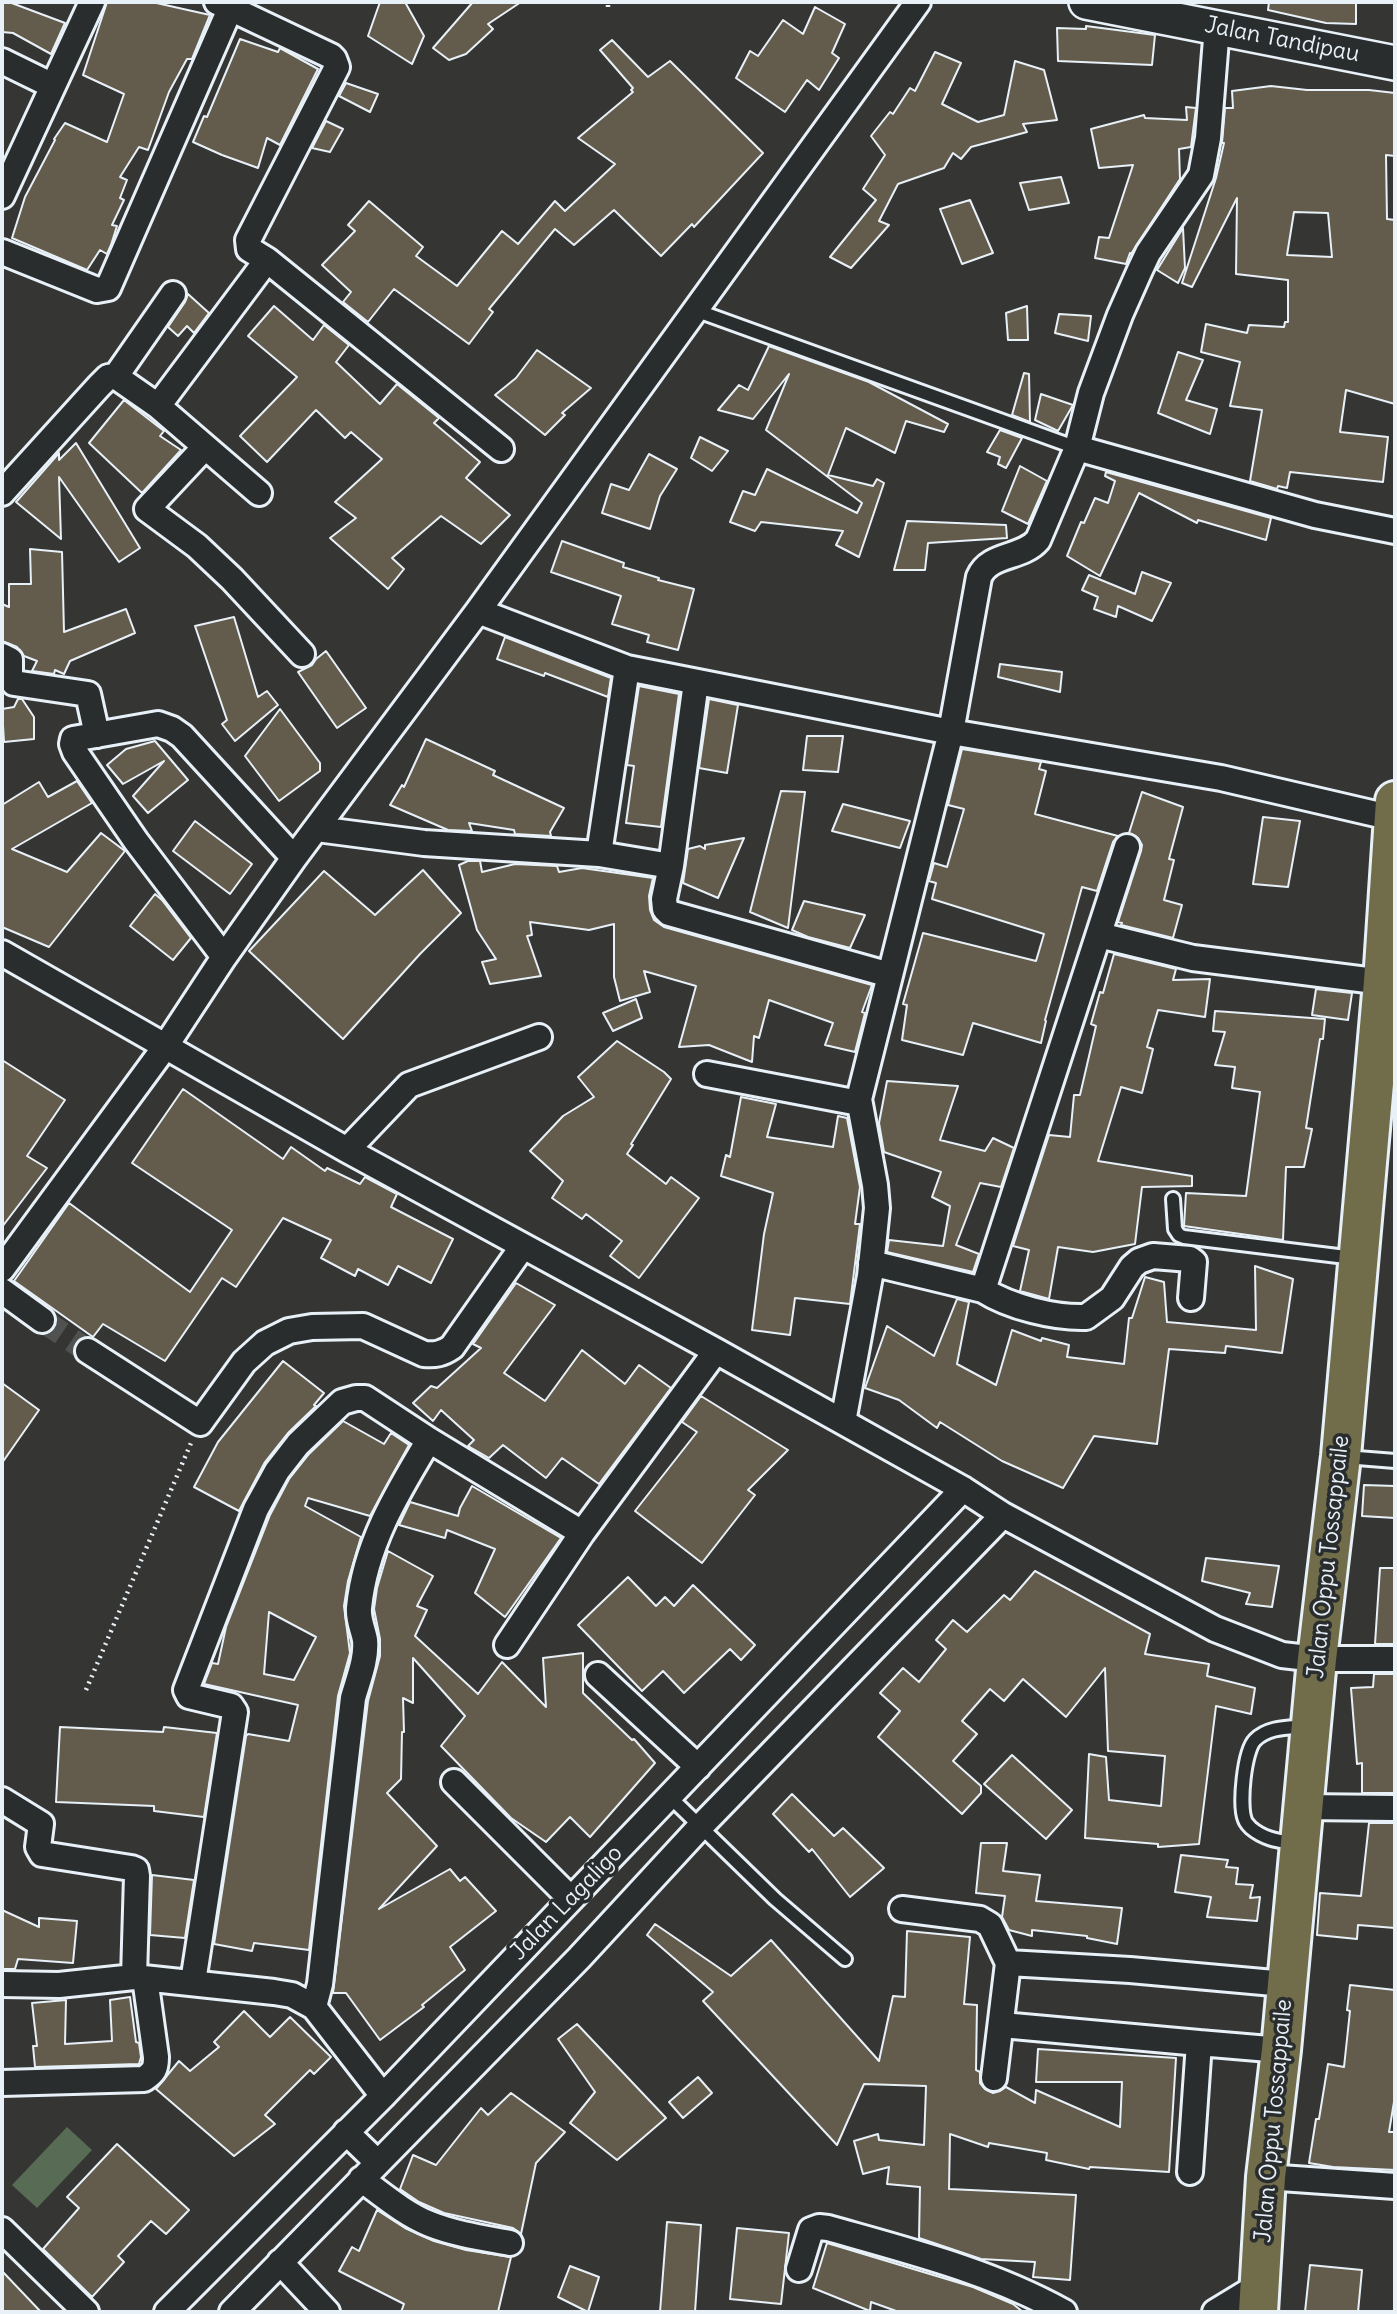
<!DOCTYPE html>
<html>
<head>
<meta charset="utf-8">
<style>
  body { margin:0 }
  #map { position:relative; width:1397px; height:2314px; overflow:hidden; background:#353634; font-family:Delius,sans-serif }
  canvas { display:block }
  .frame { position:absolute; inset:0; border:4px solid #e8f1f8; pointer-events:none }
</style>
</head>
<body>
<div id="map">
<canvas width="1397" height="2314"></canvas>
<div class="frame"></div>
</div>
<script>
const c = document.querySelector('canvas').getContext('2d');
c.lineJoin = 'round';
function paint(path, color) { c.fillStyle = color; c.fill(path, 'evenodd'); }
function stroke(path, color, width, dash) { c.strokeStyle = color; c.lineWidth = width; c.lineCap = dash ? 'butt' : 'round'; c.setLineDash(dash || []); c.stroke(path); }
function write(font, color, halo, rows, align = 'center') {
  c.font = font + ' Delius,sans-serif'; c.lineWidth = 7; c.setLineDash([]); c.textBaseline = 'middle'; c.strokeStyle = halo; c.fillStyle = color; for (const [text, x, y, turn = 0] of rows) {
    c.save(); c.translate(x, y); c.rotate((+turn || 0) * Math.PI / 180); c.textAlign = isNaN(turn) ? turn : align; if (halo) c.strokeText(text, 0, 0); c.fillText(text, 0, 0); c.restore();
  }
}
const green = new Path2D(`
  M67,2127l25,23 -55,58 -25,-23z`);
const building = new Path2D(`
  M2,2h7l56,21 -14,31 -38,-21 -11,-1z
  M107,2h45l58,13 -18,44h-5l-18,33 -21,58 -9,-3 -19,30 7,3 -7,18 4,2 -12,25 5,1 -6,19 -4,9 -7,-4 -13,20 -75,-32 13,-41 30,-57 -1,-1 11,-16 42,19 17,-48 -41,-19z
  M380,2h25l19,34 -12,28 -44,-28z
  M473,2h48l-33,22 5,5 -27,25 -17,6 -16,-12z
  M1269,2h87v22l-30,-1 -58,-13z
  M815,7l30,17 -13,29 7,5 -20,32 -12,-10 -22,32 -49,-34 14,-27 8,5 25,-36 20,14z
  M1086,26l69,9 -3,30 -94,-4 -1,-33 29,1z
  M240,39l38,13 2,-4 38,21 -38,76 -13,-7 -9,30 -36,-13 -29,-13 11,-26 3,1z
  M612,40l36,37 22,-16 93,92 -69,74 -2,-3 -31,32 -47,-46 -40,35 -19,-16 -66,80 4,3 -24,32 -75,-55 -26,33 -25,-20 8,-10 -29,-27 33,-34 -7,-6 21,-24 54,46 -7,9 41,30 45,-55 16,13 37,-43 10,10 50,-47 -37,-26 55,-46 -2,-2 2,-2 -33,-38z
  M935,52l26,11 -19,41 36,18 26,-7 11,-54 29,9 13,50 -34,4 4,8 -56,15 -10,12 -8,-6 -9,15 -46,16 -19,37 10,4 -38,43 -21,-11 46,-57 -13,-11 22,-34 -14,-19 19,-24 3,2 17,-26 5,3z
  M346,83l32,11 -8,18 -31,-16z
  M1271,86l36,4h62l26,3v63l-9,-1 1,64 8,1v184l-49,-14 -6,42 48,5 -5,45 -93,-10 -3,16 -9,-2 -1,3 -27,-8 12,-71 -32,-4 10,-44 -39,-10 5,-28 41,9 2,-8 35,2 1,-5h3v-42l-52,-6 1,-76 -45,89 -10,-4 34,-105 8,-35h-2l3,-35h8l-1,-17zM1294,212l34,1 4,44 -45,-2z
  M1186,107l10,1 -5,39 -12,2 1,30 -49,75 -1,-1 -4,11 -31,-6 4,-21 10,1 24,-73 -34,3 -8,-39 53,-14 1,3 42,2z
  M326,121l17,8 -13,23 -18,-4z
  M1061,177l8,26 -40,7 -9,-27z
  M970,200l23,53 -31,11 -22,-55z
  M1183,228l2,40 -7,15 -21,-13z
  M188,294l21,19 -15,20 -7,-7 -9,10 -10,-9 17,-25z
  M274,306l39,34 11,-15 25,20 -13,17 44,42 17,-20 42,34 -5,5 46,39 -14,16 44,37 -29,29 -40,-28 -49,42 12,11 -16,20 -58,-51 26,-20 -21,-16 47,-43 -31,-27 -6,6 -29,-28 -49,52 -27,-26 57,-59 -49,-41z
  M1027,306l1,34h-20l-2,-27z
  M1059,314l32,2 -3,25 -33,-8z
  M769,346l100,36 79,42 -4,8 -38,-11 -11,32 -49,-25 -18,47 45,11 4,-7 7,4 -25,74 -23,-12 7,-14 -82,-9 -6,9 -25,-9 13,-31 12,4 12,-26 90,44 5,-10 -96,-73 23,-56 -36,45 -35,-9 21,-25 9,5z
  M537,350l54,38 -29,25 3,2 -20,20 -50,-40 21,-17z
  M1178,352l25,8 -17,40 31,9 -7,25 -52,-21z
  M1024,373l5,1 1,48 -18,-7z
  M1041,394l32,11 -15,26 -23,-11z
  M124,400l40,31 -4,5 21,14 -39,43 -53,-50z
  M1000,430l22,8 -16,30 -8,-4 2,-7 -13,-5z
  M700,437l28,14 -16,20 -21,-13z
  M76,443l64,105 -21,14 -60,-85 2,62 -45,-37 43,-49v7z
  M649,454l28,15 -17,27 -10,33 -48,-16 9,-29 18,6z
  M1020,466l27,15 -19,43 -26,-13z
  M1106,472l165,46 -5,22 -68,-20 -1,3 -58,-30 -39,83 -33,-20 14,-34 3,1 11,-25 13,5 7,-22 -10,-5z
  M907,521l99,4 1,13 -79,5 -3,27h-31z
  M562,541l62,22 -1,4 36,11 -1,2 36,9 -16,61 -31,-8 2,-7 -37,-11 9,-28 -70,-24z
  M30,549l32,3 2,80 62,-23 9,24 -65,28 -6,13 -9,-4 -1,4 -22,-3 5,-10 -13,-5 -7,-9 -15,-6v-37l7,3v-23h22z
  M1142,572l29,11 -19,38 -34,-15 -2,11 -22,-8 4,-12 -16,-7 7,-15 46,19z
  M234,617l24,80 9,-6 11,14 -43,36 -13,-17 5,-4 -32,-94z
  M505,637l106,41 -3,19 -63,-24 -1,3 -47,-17z
  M326,651l40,57 -29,20 -39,-56 14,-7 4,-6z
  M1000,664l62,8 -2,20 -62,-15z
  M639,686l40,8 -18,133 -35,-4 8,-57 -7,-1z
  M18,699h4l12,18v22l-30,3 -2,-33 12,-2z
  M709,699l29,6 -11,68 -28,-5z
  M280,709l40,54v8l-41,30 -34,-45z
  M807,736h36l-5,36 -35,-2z
  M426,739l69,32 -2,4 71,33 -14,24 1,4 -36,-2 -1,-4 -45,-7 3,8 -24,-1 -58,-25 12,-20 2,2z
  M155,741l33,39 -40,33 -15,-17 31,-35 -41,23 -16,-19 19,-16z
  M962,749l79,13 -2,7 7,2 -11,43 83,22 -5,6 -16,49 -15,-4 -37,133 1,1 -5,22 -68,-20 -10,32 -61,-15 5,-35 -4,-1 20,-71 113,28 8,-27 -112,-35 4,-16 -7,-2 5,-18 13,4 17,-58 -16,-4z
  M77,781l15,22 -80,46 55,23 34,-39 24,18 -76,96 -47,-20v-122l37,-23 9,15z
  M781,791l24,1 -17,136 -38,-16z
  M1142,792l41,15 -14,52 5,1 -10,40 18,5 -9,33 -52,-13 1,-2 -4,-1 23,-71 1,-6 -4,-7 -9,-5z
  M843,804l67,17 -10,27 -68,-17z
  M1263,817l37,4 -12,66 -35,-3z
  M195,821l57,43 -22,30 -57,-43z
  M744,838l-26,60 -35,-15 5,-34 12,-3 5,3v-4z
  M468,861h12l2,11 33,-8 42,2 2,6 23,-4 71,10 -4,18 1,14 4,10 10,7 208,58 -10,27 3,1 -10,39 -30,-7 8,-22 -64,-23 -10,38 -5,-2 -2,26 -43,-17 -30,2 17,-61 -52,-15 6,21 -30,9 -6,-24v-53l-25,6 -59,-8 2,13 -5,1 14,40 -51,8 -8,-22 14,-3 -19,-29 -18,-65z
  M423,870l38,43 -41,41 -77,85 -94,-88 75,-80 51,44z
  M155,894l7,6 29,38 -18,22 -43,-34z
  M804,901l61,14 -15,33 -42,-11 -16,-7z
  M1114,954l62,15 -3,11 37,-1 -5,38 -47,-7 -11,37 6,2 -11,44 -21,-6 -23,74 94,15v10l-50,1 -7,57 -42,8 -35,-5 -9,52 -29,-8 9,-41 -16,-4 36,-111 21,2 4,-42h6l16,-69 -5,-2 9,-32 3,1z
  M1316,989l36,4 -4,27 -36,-5z
  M636,999l6,19 -29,13 -10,-18z
  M1215,1011l110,8 -2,20h-3l-14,89 6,1 -8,38h-18l-3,73 -99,-14 2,-33 60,3 14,-104 -28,-4 3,-21 -20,-2 10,-33 -12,-1z
  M617,1041l47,31 7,7 -40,65 2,1 -6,9 39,30 5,-7 28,21 -60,80 -29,-22 12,-15 -36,-27 -4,5 -30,-21 11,-17 -33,-30 33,-35 31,-19 -16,-20z
  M2,1060l63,40 -38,56 20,12 -45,59z
  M887,1081l71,5 -18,54 45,11 8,-13 21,10 -13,39 -21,-4 -24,62 23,9 -6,18 -86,-20 2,-12 54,6 7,-40 -18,-9 9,-25 -57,-20 -5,-29z
  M183,1089l100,70 8,-12 34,24 2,-3 33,16 5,-7 32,17 -6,13 62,32 -22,44 -33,-17 -10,19 -30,-16 -3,7 -34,-18 10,-18 -48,-22 -47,69 -14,-9 -57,83 -62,-37 -10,13 -79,-56 55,-78 121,89 42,-62 -100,-67z
  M741,1097l35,7 -9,33 66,10 5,-31 9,2 13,69 -5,37h5l-10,80 -55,-6 -5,37 -38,-5 12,-96 9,-41 -52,-17 5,-21 4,2z
  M1255,1266l38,13 -11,74 -56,-7 -1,7 -56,-4 -12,95 -63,-8 -31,52 -61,-27 -62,-39 -3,6 -38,-28 -34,-12 22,-62 47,30 23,-57 12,3 -12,62 39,21 16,-55 29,11 1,-3 27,7 -2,12 57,7 5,-46h3l13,-41 19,5 3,40 89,8z
  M516,1283l39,22 -51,68 41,28 37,-51 43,34 14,-19 32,23 -72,96 -37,-26 -16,20 -43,-33 -14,13 -21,-12 6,-6 -33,-30 -8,11 -20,-18 18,-17 6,2 44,-40 -8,-4z
  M283,1361l41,32 -10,12 2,1 -28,27 -23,29 -26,49 -45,-24 24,-45z
  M2,1383l37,27 -37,53z
  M701,1396l87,54 -40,40 7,5 -53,68 -67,-52 62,-79 -15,-10z
  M343,1421l41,23 7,-11 18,12 -39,71 -62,-18 -3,8 56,31 -13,44 -4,25 6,47 -12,43 -29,254 -55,-7 -2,8 -38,-7 32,-208 2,-2 41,7 9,-36 -94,-21 8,-21 6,1 8,-37 44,-112 19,-36 20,-25zM269,1612l47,25 -22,43 -30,-6z
  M1364,1485l31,1v32l-33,-2z
  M472,1486l89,52 -56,79 -30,-24 20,-44 -48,-19 -2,8 -46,-13 11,-23 48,14 2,-8z
  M388,1551l45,25 -16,30 10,4 -12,26 63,58 24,-32 44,45 -3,-49 40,-5v40l49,47 2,-1 21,24 -65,74 -20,-20 -24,25 -35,-24 -70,-72 24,-30 -52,-58v45l-10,-5 1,34h-2l-1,47 -14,14 50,53 -58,63 71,-40 10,12 5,-4 31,34 -46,36 15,23 -43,35 2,2 -44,33 -34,-47h-13l35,-292 12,-45v-17l-6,-30 3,-21z
  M1206,1558l73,8 -7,41 -26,-3 4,-11 -48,-12z
  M1380,1568h15v76h-20z
  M1035,1571l115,63 -5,20 64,10 -2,12 48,12 -4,26 -35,-8 -17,138 -41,3v-3l-73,-6 4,-84 17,3 3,43 52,6 4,-50 -57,-5 -3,-83 -39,49 -43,-38 -19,22 -14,-12 -28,32 15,13 -24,27 28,25v7l-19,21 -84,-77 22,-26 -20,-18 23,-25 16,14 27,-33 -10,-9 17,-20 14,12 37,-37 6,5z
  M628,1577l28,29 9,-9 9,9 19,-21 62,60 -14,15 -11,-11 -46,44 -21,-22 -21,20 -64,-66z
  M1374,1674h21l-1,119h-32v-30l-5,1 -6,-76 22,-1z
  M60,1727l103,5 1,-5 53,6 -13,84 -50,-6v-5l-98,-4z
  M1012,1755l60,55 -26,29 -62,-55z
  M792,1794l42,42 9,-8 41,40 -34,29 -38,-48 -3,3 -36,-38z
  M1369,1823h25l1,105 -37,-3 -1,14 -40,-4 3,-42 41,3z
  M981,1843h26l-4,28 37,4 -4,26 86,7 -5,36 -30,-6v-2l-55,-6v6l-23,-6 -7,-13 3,-21 -29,-3z
  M1181,1855l47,5 -2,7 12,1 -2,16 17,1 -3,13 10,-1 -3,24 -50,-4 4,-20 -36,-5z
  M152,1875l42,5 -9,58 -35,-3z
  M2,1910l37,17v-9l38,3 -4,42 -55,-4 -3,10h-13z
  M655,1924l76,52 40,-36 108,121 14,-65 12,1 2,-66 63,6 -6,67 13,1 -1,65 4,2v11l5,6 8,4 7,-2 6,-4 29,16 1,-13 84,37 2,-45h-86l2,-33 138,9 -7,114 -79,-5 -1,2 -43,-9 1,-7 -58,-10 -1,4 -38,-13 -1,55 127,6 -6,85 -37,-3 2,-15 -54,-3 -62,-21 1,-51 -33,-3 2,-17 -26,7 -9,-33 24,-7 1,6 45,5 2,-59 -62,-2 -27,61 -134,-144 10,-9 -66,-57z
  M1350,1985l45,5v106l-6,36h6v38l-62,-3 -24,-4 7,-44h3l9,-55 16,3 6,-56 -3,-1z
  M130,1997l6,45 3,1 2,14 -2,7 -104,3 -2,-21h4l-5,-43 34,-3 -1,44 47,-3 -2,-41z
  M244,2011l26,26 20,-20 41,40 -17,17 -4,-4 -45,45 10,9 -41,32 -78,-67 23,-28 11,10 29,-24 -5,-5z
  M577,2024l89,94 -49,42 -47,-37 25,-31 -37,-53z
  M698,2077l14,16 -29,25 -14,-16z
  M511,2093l54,39 -29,31 -15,71 -8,-6 -69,-15 -25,-11 -19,-13 13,-34 23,10 45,-57 7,7z
  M117,2144l72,66 -23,24 -15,-13 -33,35 6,6 -32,35 -49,-48 36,-41 -12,-11z
  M377,2210l28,18 29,13 32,9 45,7 -13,55h-97l3,-8 -65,-33 13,-24 7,4z
  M667,2222l34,3 -6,87h-35z
  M737,2228l52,5 -8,71 -51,-5z
  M827,2243l146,44 40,17 10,8h-124l-28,-10 -1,9 -57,-23z
  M1310,2265l52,5 -4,42h-53z
  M570,2266l29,11 -11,35 -30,-15z
  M2,2271l39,41h-39z`);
const streetTunnel = new Path2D(`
  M42,1320l46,31`);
const path = new Path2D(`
  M608,7v-5
  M86,1690l105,-247`);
const lane = new Path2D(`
  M695,310l382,138
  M1173,1199l2,30 4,6 5,2 170,21
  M1345,1457l50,4
  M669,1796l106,103 70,60
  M1297,1844c-16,-3 -32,-4 -46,-16 -1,-1 -6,-6 -6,-8 -6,-14 -1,-69 10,-80 14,-14 35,-12 52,-14`);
const street = new Path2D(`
  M217,2l114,54 3,3 3,8 -89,173 1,9 18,11
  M2,61l51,25
  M2,196l90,-194
  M2,252l95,38 11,-2 122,-279
  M116,376l57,-82
  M158,406l109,-146 234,189
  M205,447l-58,62 50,37 35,33 70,75
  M1077,448l238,67 80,16
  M2,493l97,-107 9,-9 7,-1 43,30 101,87
  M478,611l149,57
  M2,656l8,4v17l4,6 74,11 9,41
  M696,682l-25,184 -7,33 1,10 4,4 221,62
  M317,829l107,14 175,11 72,12
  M599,854l28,-186 324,64 270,46 172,40
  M1099,935l94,23 190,24
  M2,953l345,197 369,201 247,138 40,26 212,114 67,26 35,4h78
  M224,957l-88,-116 -61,-89 -3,-8 1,-5 85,-15 14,5 10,7 112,122
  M707,1074l152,29
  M347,1150l62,-65 130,-48
  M871,1263l112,27 144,-443
  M2,1269l163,-222 59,-90 70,-99 184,-247 440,-609
  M983,1290c27,17 71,28 103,27l26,-19 20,-31 7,-6 14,-5 37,3 4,3 -3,36
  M2,1291l40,29
  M88,1351l112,72 44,-61 21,-19 24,-12 23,-4 51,-1 61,28c11,1 18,0 28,-7l71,-101
  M843,1422l27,-146 7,-68 -2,-23 -16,-86 92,-367 28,-155c10,-24 43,-18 59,-37l39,-92 14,-55 29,-78 20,-45 8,-17 53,-78 7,-37 9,-111
  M507,1645l75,-112 134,-182
  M598,1675l100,92
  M454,1782l117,117
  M2,1800l39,24 -3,23 4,7 89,14 5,2 1,6 -3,101 -75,8 -57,-1
  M1302,1807l93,1
  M902,1909l78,10 10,6 18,38
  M134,1977l140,15 18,3 22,12
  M193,1982l42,-270 -4,-6 -42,-10 -3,-6 70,-181 21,-38 21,-27 44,-42 14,-4h9l64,42 153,93
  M1002,2025l197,18
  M994,2078l14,-115 122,7 155,14
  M2,2083l142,-4c10,-7 12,-10 12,-22l-11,-79
  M383,2096l-69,-89 6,-23 33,-286c5,-18 14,-39 12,-58 -2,-11 -7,-20 -6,-32 6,-63 38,-115 70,-168
  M346,2132l31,30
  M1190,2172l9,-129 82,7
  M1266,2177l129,9
  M361,2179c22,16 44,35 69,45 25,10 53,14 80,19
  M2,2230l84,82
  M280,2262l47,50
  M799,2269l12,-39 8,-3 9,1c81,23 162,43 236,84
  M167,2312l216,-216 580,-607
  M232,2312l347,-354 121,-131 303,-312
  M1215,2312l46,-28`);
const secondary = new Path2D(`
  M1086,2l309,61`);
const primary = new Path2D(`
  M1258,2312l8,-135 15,-127 36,-391 24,-203 42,-474 12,-181`);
const streetNames = [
  ["Jalan Tandipau",1282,40,11],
  ["Jalan Oppu Tossappaile",1329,1557,-84],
  ["Jalan Lagaligo",567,1903,-46],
  ["Jalan Oppu Tossappaile",1274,2121,-85]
];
paint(green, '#586b55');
paint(building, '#635b4b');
stroke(building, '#e8f1f8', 2);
stroke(streetTunnel, '#505251', 24, [24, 12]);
stroke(lane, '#e8f1f8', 18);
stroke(street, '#e8f1f8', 30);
stroke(secondary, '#e8f1f8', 38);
stroke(primary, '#e8f1f8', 44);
stroke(path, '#e8f1f8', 4.5, [2, 5]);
stroke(lane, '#2a2d2e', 12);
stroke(street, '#2a2d2e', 24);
stroke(secondary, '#2a2d2e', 33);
stroke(primary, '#716d4b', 38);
write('23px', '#e8f1f8', '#2a2d2e', streetNames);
</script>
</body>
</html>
